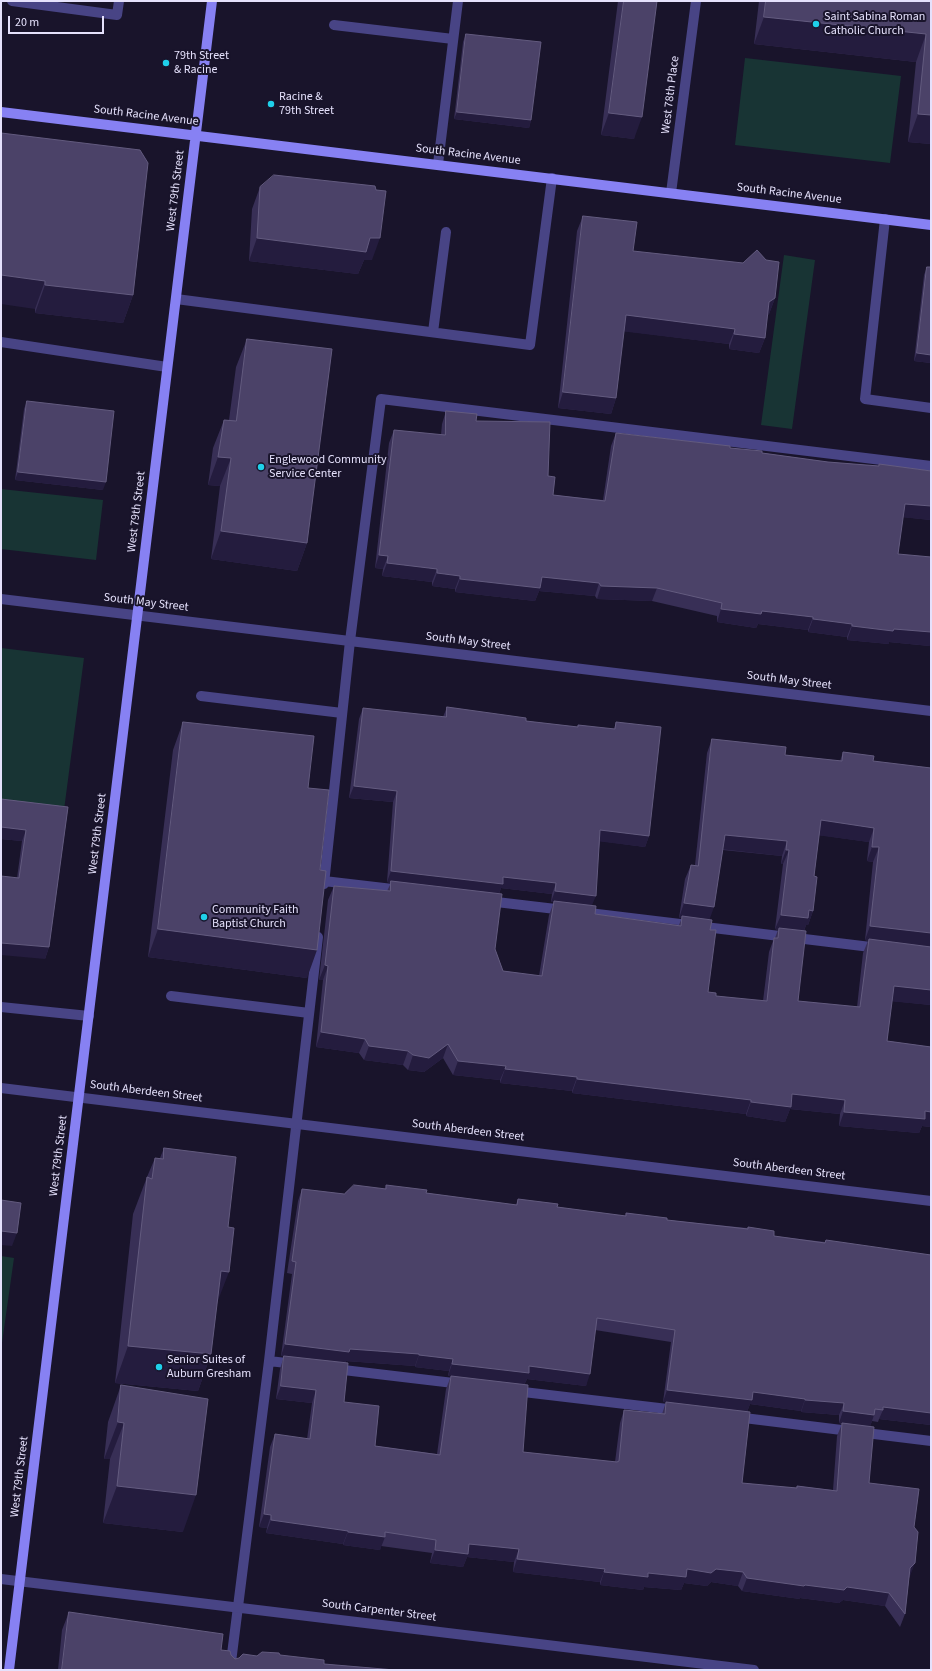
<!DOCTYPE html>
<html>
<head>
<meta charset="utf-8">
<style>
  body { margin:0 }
  #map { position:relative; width:932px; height:1671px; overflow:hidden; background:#19142b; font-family:"Source Sans 3",sans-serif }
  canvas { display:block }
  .frame { position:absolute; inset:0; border:2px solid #e5e1fc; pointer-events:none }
  .scale { position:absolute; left:8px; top:16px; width:96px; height:18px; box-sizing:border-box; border:2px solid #e5e1fc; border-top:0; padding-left:5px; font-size:12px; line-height:14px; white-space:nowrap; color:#e5e1fc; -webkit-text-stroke:3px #19142b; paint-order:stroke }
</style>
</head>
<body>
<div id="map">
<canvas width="932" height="1671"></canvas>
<div class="frame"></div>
<div class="scale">20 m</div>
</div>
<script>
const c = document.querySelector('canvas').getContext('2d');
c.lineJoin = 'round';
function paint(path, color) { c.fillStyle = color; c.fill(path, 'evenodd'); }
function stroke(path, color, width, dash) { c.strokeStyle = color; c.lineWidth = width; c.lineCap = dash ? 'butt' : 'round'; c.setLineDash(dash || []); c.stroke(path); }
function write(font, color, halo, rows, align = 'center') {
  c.font = font + ' "Source Sans 3",sans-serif'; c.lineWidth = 4; c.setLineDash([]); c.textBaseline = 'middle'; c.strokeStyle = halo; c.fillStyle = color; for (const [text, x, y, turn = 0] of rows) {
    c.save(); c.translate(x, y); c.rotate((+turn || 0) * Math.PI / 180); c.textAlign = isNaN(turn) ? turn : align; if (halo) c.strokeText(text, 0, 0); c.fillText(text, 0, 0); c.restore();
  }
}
const green = new Path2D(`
  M745,58l156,18 -11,87 -155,-18z
  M784,255l31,5 -23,169 -31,-4z
  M1,489l102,11 -7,60 -95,-11z
  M1,648l83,10 -20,152 -63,-7z
  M1,1256l13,2 -13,92z`);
const lane = new Path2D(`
  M12,1l105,14 2,-14
  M334,25l119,14
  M438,164l20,-163
  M885,219l-20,180 66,9
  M176,299l354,46 22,-167
  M433,332l13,-100
  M1,342l166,25
  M201,696l141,17
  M324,881l77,9
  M324,884l26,-243 31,-242 550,67
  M488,901l76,9
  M589,913l290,35
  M171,996l138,17
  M1,1007l88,9
  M269,1361l26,3
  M335,1369l127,15
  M515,1391l161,19
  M736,1417l195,24
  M230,1670l39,-309 49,-424`);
const street = new Path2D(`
  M671,193l25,-192
  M1,599l930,112
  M1,1088l930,113
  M1,1579l753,91`);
const secondary = new Path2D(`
  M1,112l930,113
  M9,1670l203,-1669`);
const wall = new Path2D(`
  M618,1h39l-23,138 -33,-4z
  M759,1h172v143l-23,-2 8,-80 -162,-18z
  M466,34l65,86 -2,8 -75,-9 9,-77z
  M1,133l132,162 -10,28 -88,-10v-4z
  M260,187l112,73h-8l-6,14 -109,-13 3,-52z
  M583,216l50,35 142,47 -6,16 -2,1 -2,23 -6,15 -30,-4v-5l-105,-13 -8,67 -5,16 -53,-6 19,-177z
  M927,267l4,96 -17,-2 10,-86z
  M247,339l60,204 -10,28 -86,-12 9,-73 -12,-1 5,-37 11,-28h5l7,-53z
  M27,401l76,89 -88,-10 9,-71z
  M446,411l30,10 72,55 5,19 50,5 8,-54 5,-13 114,15 32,5 66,9 50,4 1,-2 52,56 -28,-3 -5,37 32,92 -41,-4v2l-42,-4v-3l-39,-5v-2l-50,-6 -2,4 -39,-6v-6l-65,-15 -55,-2 -2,-3 -56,-5 -4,10 -80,-9v-3l-23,-3v-4l-50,-6 1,-7 -8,-1 14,-125 5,-13 47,5 1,-11z
  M447,707l79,14 51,6 1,-2 36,4 2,-7 33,114 -4,11 -45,-6 -8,64 3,9 84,11 3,-7h-3l6,-39 6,-14h4l12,-112 5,-14 73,16 55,6 3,-9 30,9 58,244 -39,-4 -5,40 44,6v80l-9,-1 -3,7 -80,-7 1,-12 -50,-5 -5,13 -39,-6v-2l-174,-21v-2l-72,-8v-3l-47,-5 -10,-17 -19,14 -16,-2 -5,-5 -39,-5 -5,-7 -43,-6 7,-67h-4l9,-80 6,-14 53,5 4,-8 -4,-1 6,-80 -44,-4 10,-79 4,-11 80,9zM819,835l50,7 -2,19 6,1 -8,78 3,1 -5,12 -6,54 -59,-6 6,-70 2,-6h2l5,-14 1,-35zM723,850l59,6 -1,8h2l-8,65 3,1 -3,8h-1l-5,14 -6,49 -47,-5 -8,-4 2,-62 -1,-10zM501,888l51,6 -1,8h3l-5,13 -10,61 -36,-5 -8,-22 4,-55z
  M183,722l125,66 12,82 -13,108 -159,-21 25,-207z
  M1,799l67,8 -19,140 -4,12 -28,-81 5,-37 -21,-2z
  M164,1148l53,154 -6,52 -13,37 -83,-8 18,-169 14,-37 8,-19h5z
  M386,1185l40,8 90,12 2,-6 39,8 68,9 1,-3 41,7 80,8 1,-1 26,9 51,6 1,-2 105,185 -52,-6 -1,3 -6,-1 -2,5 -1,57 45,44 -4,49 -1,2 -4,36 -5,13 -15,-21 -42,-6 -4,3 -39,-5v1l-58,-8 -4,-5 -27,-4 -4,4 -23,-3 -3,7 -37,-3 -1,3 -43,-5v-3l-87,-10 1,-10 -47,-5 -4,10 -33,-4 2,-10 -51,-7 -1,4 -37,-5v-1l-77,-11 1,-5 -8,-1 11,-80 5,-13 32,5 5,-36 -36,-4 4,-30 4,-13h-3l11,-82 -5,-1 11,-72 4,-12 42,5 41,-5zM595,1330l76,12 -8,60h3l-4,12 -38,-4 -4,13 -5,39 -92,-10 1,-67 3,-6 59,7zM346,1361l69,5v1l34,4 -1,5h3l-5,13 -9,65 -62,-8 -31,-44 1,-39zM750,1404l51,7v1l38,3v8l3,1 -5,12 -4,54 -36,-4 -1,2 -54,-5 5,-71z
  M121,1385l62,147 -80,-9 7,-64h-6l4,-37z
  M69,1612l152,38 10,5 4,4 22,-3 23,-1 44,9 71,6h-337l4,-40z`);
const shadedWall = new Path2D(`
  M764,17l162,17 -10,28 -162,-18z
  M457,112l74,8 -2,8 -75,-9z
  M609,113l33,4 -8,22 -33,-4z
  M918,114l13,1v29l-23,-2z
  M257,238h123l-8,22h-8l-6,14 -109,-13z
  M1,275l44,6 -10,28 -34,-5z
  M45,285l88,10 -10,28 -88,-10z
  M775,298l-6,16 -6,4 6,-16z
  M626,315l109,14 -6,15 -109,-13z
  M734,334l31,4 -6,15 -30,-4z
  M917,353l14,2v8l-17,-2z
  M563,392l53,6 -5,16 -53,-6z
  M218,457l13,1 -11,28 -12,-1z
  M18,472l88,10 -3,8 -88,-10z
  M905,504l26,2v14l-31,-3z
  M221,531l86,12 -10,28 -86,-12z
  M379,555l9,1 -5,13 -8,-1z
  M387,563l50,6 -5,13 -50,-6z
  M437,573l23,3 -5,13 -23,-3z
  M542,577l57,6 -4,13 -56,-5 -4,10 -80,-9 5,-13z
  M601,586l56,2 -5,13 -55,-2z
  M721,609l41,2 51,6 -5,13 -50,-6 -2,4 -39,-6z
  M813,619l39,5 -5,13 -39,-5z
  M852,626l42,3 37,3v10l-1,4 -41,-4v2l-42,-4z
  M354,786l43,5 -4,11 -44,-4z
  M821,820l53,8 -5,14 -53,-7z
  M1,827l25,3 -4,11 -21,-2z
  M600,830l49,6 -4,11 -49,-6z
  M725,835l62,6 -5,15 -62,-7z
  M872,847h7l-6,15 -6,-1z
  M786,850h3l-6,14h-2z
  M391,871l112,6 53,6 -4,11 -51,-6 -3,8 -107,-15v2l-4,-1z
  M555,891l41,5 -5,11 -37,-6v1h-3z
  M684,903l30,4 -5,14 -27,-5v2h-3z
  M809,910l4,1 -5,14h-2l-3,8 -24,-5 -1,2 -3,-1 6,-14z
  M870,926l61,7v15l-62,-9 -1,2 -3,-1z
  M158,929l159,21 -10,28 -159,-21z
  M1,943l48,4 -4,12 -44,-4z
  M325,965l3,1 -5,14h-4z
  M894,986l37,4v15l-43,-4z
  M321,1032l44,7 -6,14 -43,-6z
  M448,1044l-5,14 -19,14 -16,-2 5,-15z
  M369,1046l39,5 -5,14 -39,-5z
  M458,1061l48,5 -6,14 -47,-5z
  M505,1069l72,8 -5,14 -72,-8z
  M577,1079l174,21 -5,14 -174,-21z
  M792,1094l53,6 -5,14 -50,-5 -5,13 -39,-6 5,-14z
  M925,1111l6,1v15l-9,-1 -3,7 -80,-7 5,-14z
  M1,1231l16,2 -5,13 -11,-1z
  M221,1271l8,1 -14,36z
  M285,1344l65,5 69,5 -4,12 -69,-5 -1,3 -64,-8z
  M128,1346l83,8 -13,37 -83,-8z
  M419,1355l34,4 -4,12 -34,-4z
  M452,1364l77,2 61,8 -4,12 -59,-7 -3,6 -76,-9z
  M281,1386l35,4 -4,13 -36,-4z
  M667,1390l86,2 52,7 -4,12 -51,-7 -3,8 -84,-10z
  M805,1400l39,3 -5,12 -38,-3z
  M883,1407l48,6v12l-52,-6 4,-9z
  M843,1411l31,4 -4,12 -31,-4z
  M118,1422l6,1 -14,36h-6z
  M117,1486l79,9 -13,37 -80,-9z
  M264,1514l7,1 -4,13 -8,-1z
  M271,1520l77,11 -5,13 -77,-11z
  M348,1532l37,5 -5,13 -37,-5z
  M469,1544l50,5 -5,13 -47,-5 -4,10 -33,-4 5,-13z
  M517,1559l88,10 -5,13 -87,-10z
  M915,1563l-5,13 -5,6 5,-14z
  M687,1569h29l27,3 -5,14 -27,-4 -4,4 -23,-3 -3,7 -37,-3 -1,3 -43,-5 4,-13 44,1z
  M747,1578l58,7 42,2 42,6 -4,13 -42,-6 -4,3 -39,-5v1l-58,-8z`);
const building = new Path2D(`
  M624,1h33l-15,116 -33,-4z
  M766,1h165v114l-13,-1 8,-80 -162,-17z
  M466,34l75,8 -10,78 -74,-8z
  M1,133l139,17 8,13 -15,132 -88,-10v-4l-44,-6z
  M274,175l101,11 1,4 10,1 -6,47h-10l-4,14 -109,-14 3,-51z
  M583,216l54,6 -4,29 110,12 14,-13 9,10 13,2 -4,36 -6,4 -4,36 -31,-4 1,-5 -109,-14 -10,83 -53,-6z
  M927,267h4v88l-14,-2z
  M247,339l85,10 -25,194 -86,-12 10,-73 -13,-1 6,-37 12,1z
  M27,401l87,10 -8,71 -88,-10z
  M446,411l31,3 -1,7 74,1 -2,54 7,1 -2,18 52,6 11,-68 114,13v2l32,3v2l66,9 51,4v-2l52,7v35l-26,-2 -7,50 33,3v75l-37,-3 -1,2 -41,-5v-2l-39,-5v-2l-51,-6 -1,3 -40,-5 1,-6 -65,-15 -56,-2 -2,-3 -57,-6 -2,11 -80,-9v-3l-23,-3v-4l-50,-6 1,-7 -9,-1 15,-125 51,5z
  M447,707l79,11v3l52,6v-2l37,4 1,-7 45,5 -12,109 -49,-6 -4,66 -41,-5 1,-8 -53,-6v7l-112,-13 6,-80 -43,-5 9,-78 83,9z
  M183,722l131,14 -6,52 21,2 -9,80 6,1 -9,79 -159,-21z
  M712,739l74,8 -1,8 57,6 1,-9 31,4 -1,5 58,7v165l-61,-7 9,-79h-7l2,-19 -53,-8 -7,56 3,1 -4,34 -4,-1 -1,8 -27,-3 8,-65h-3l1,-9 -62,-6 -11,72 -30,-4 7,-38 7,1z
  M1,799l67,8 -19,140 -48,-4v-67l18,2 7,-48 -25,-3z
  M391,881l111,13 -7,55 8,22 39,5 12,-75 42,5 -1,8 86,12 1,-10 30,4 -2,10h6l-8,62 8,1v3l51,5 7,-63h4l1,-10 27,3 -8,70 62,6 9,-68 62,8v43l-37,-4 -7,55 44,6v65l-6,-1v8l-81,-7 1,-12 -53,-6 -1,13 -40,-5v-2l-174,-21v-2l-72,-8 1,-3 -48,-5 -10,-17 -19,14 -16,-3 -5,-4 -39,-5 -4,-7 -44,-7 7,-66 -3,-1 9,-79 56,5z
  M164,1148l72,9 -8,70 6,1 -5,44 -8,-1 -10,83 -83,-8 19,-169 5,2 3,-21 8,1z
  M354,1185l32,4v-4l41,5 -1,3 91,12 1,-6 40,5 -1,3 69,9v-3l41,5v2l81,9v-2l26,4v5l51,7 1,-3 105,15v158l-48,-6v3l-8,-1 -1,6 -31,-4 1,-8 -39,-3v-1l-52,-7 -1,8 -85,-10 8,-60 -78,-12 -7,56 -61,-8v7l-77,-9 1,-5 -34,-4v-1l-69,-5 -1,3 -64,-8 11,-82 -4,-1 10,-72 42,5z
  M1,1200l20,3 -4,30 -16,-2z
  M284,1356l64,7 -4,39 35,4 -4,40 65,9 11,-79 77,9 -5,67 94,10 2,-1 5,-51 41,4 1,-12 84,10 -8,71 55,5v-2l40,5 5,-68 32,4 -5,56 50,6 -5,38 4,5 -3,31 -5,5 -5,46 -16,-21 -42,-6 -3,3 -39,-5 -1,1 -57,-8 -4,-6 -27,-3 -5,4 -24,-4 -1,8 -38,-4v4l-44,-5 1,-3 -88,-10 2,-10 -50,-5 -1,10 -33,-4 1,-10 -51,-8v5l-37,-5v-1l-77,-11v-5l-7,-1 11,-80 35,5 6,-49 -35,-4z
  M121,1385l87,14 -12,96 -79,-9 7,-63 -6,-1z
  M69,1612l154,22 -2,16 9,1 1,4 4,4 4,-1 4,-4 14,2 5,-4 17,1 1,2 44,5v4l71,6h-333z`);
const markers = [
  [816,24,4,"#1fd0ea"],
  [166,63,4,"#1fd0ea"],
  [271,104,4,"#1fd0ea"],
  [261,467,4,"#1fd0ea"],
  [204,917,4,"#1fd0ea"],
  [159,1367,4,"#1fd0ea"]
];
const poiNames = [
  ["Saint Sabina Roman",824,17],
  ["Catholic Church",824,31],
  ["79th Street",174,56],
  ["& Racine",174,70],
  ["Racine &",279,97],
  ["79th Street",279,111],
  ["Englewood Community",269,460],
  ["Service Center",269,474],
  ["Community Faith",212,910],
  ["Baptist Church",212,924],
  ["Senior Suites of",167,1360],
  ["Auburn Gresham",167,1374]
];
const streetNames = [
  ["West 78th Place",671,95,-83],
  ["South Racine Avenue",146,116,7],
  ["South Racine Avenue",468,155,7],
  ["West 79th Street",176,191,-83],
  ["South Racine Avenue",789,194,7],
  ["West 79th Street",137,512,-83],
  ["South May Street",146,603,7],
  ["South May Street",468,642,7],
  ["South May Street",789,681,7],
  ["West 79th Street",98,834,-83],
  ["South Aberdeen Street",146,1092,7],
  ["South Aberdeen Street",468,1131,7],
  ["West 79th Street",59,1156,-83],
  ["South Aberdeen Street",789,1170,7],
  ["West 79th Street",20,1477,-83],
  ["South Carpenter Street",379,1611,7]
];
paint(green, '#183434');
stroke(lane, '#484485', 10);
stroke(street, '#484485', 10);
stroke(secondary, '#8781f3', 10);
paint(wall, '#382f56');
paint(shadedWall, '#241c3e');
paint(building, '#4b4268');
stroke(building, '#635b7f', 1);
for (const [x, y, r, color] of markers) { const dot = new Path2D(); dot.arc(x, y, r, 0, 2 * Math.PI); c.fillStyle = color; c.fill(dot); stroke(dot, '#19142b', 1.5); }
write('12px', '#e5e1fc', '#19142b', poiNames, 'left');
write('12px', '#e5e1fc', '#19142b', streetNames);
</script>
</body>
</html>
